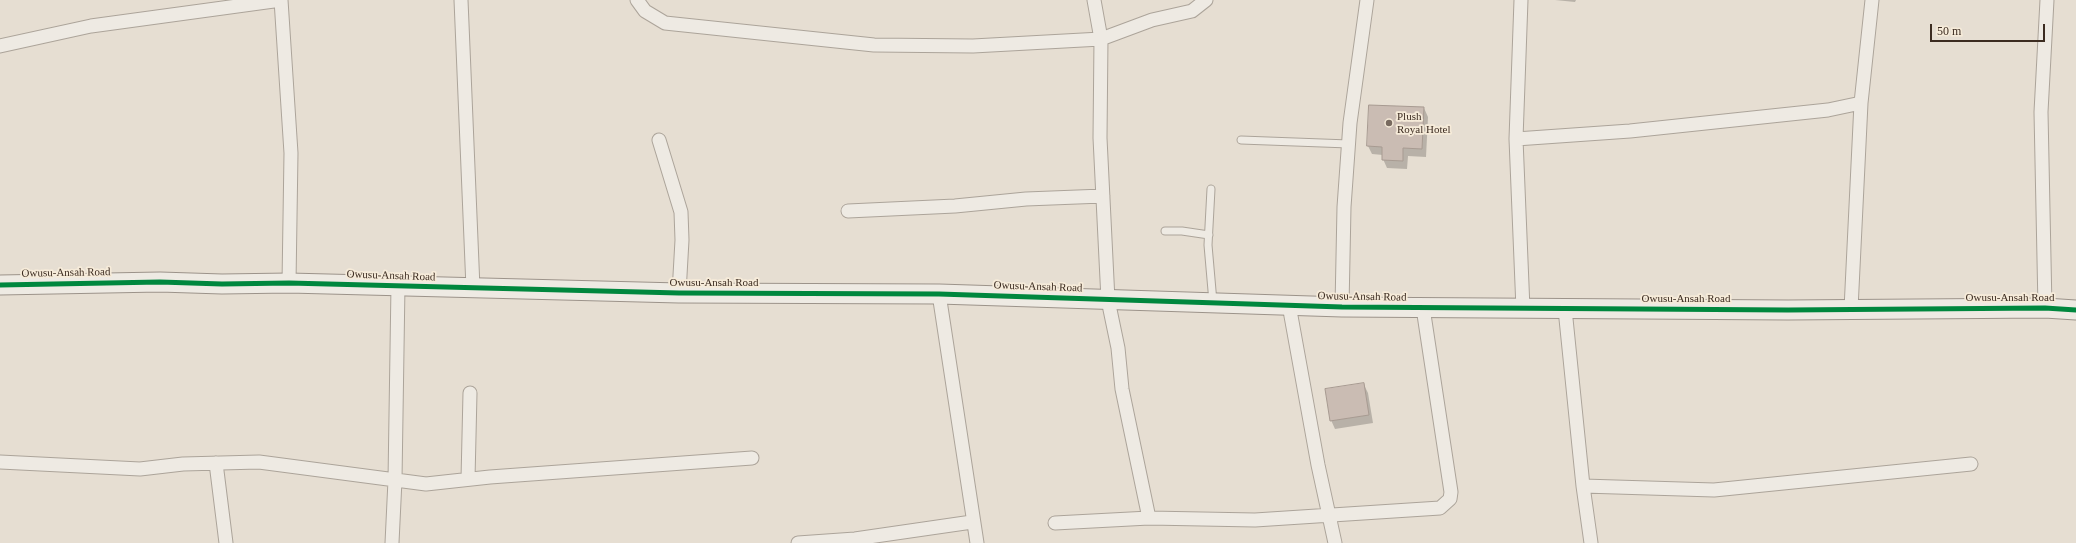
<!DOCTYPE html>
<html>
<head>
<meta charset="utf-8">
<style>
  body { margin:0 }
  #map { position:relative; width:2076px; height:543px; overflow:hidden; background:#e6ded2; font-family:Georgia,serif }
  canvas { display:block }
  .scale { position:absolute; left:1930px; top:24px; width:115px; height:18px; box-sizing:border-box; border:2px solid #3c2c21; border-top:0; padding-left:5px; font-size:12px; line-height:14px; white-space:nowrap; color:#3c2c21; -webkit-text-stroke:3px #f6ebd9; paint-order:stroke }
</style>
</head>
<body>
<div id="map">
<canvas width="2076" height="543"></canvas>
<div class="scale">50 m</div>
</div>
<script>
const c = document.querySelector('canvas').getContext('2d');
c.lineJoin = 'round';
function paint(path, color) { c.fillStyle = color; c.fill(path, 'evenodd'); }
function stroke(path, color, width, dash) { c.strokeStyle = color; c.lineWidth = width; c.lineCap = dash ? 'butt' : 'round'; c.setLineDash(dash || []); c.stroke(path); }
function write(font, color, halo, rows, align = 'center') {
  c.font = font + ' Georgia,serif'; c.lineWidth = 3.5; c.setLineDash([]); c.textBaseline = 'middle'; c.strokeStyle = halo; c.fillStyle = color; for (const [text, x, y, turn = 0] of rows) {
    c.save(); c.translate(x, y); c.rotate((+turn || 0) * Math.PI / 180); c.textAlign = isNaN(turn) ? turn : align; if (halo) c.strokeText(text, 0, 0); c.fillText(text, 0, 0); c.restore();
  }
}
const shadow = new Path2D(`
  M1555,0h21l-1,2z
  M1370,106l54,2 4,9 -2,40 -18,-1 -1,13 -20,-1 -4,-9v-4l-11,-1 -4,-8z
  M1364,385l4,8 5,30 -38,6 -4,-9z`);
const building = new Path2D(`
  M1369,105l55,2 -2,42 -19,-1v13l-21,-1v-13l-15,-1z
  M1364,383l5,32 -39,6 -5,-32z`);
const lane = new Path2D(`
  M1241,140l108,4
  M1211,189l-3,56 5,57
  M1165,231h17l27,4`);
const street = new Path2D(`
  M281,0l10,153 -2,130
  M461,0l12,288
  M637,0l8,11 20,12 209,22 99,1 128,-7 51,-19 40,-9 14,-11
  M1094,0l7,39 -1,99 8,162 10,48 4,41 27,129 106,2 185,-12 10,-9 1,-7 -28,-184
  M1521,0l-5,139 7,170
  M0,46l91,-20 190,-26
  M1516,139l114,-8 198,-21 33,-7
  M659,140l22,72 1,28 -3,53
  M848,211l107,-5 71,-7 77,-3
  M939,294l38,249
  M1289,305l29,160 17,78
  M1342,307l2,-100 6,-84 17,-123
  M2045,308l-4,-196 6,-112
  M1565,309l18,177 8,57
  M1851,309l10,-206 11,-103
  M0,462l140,7 43,-5 76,-2 167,22 64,-7 262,-19
  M216,463l10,80
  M468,479l2,-86
  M1583,486l131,4 257,-26
  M1055,523l94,-5
  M392,543l3,-63 3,-195
  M798,543l57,-4 117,-17`);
const secondary = new Path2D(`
  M0,285l160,-3 62,2 67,-1 390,10 260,1 403,13 446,3 257,-2 31,2`);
const cycleway = new Path2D(`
  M0,285l160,-3 62,2 67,-1 390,10 260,1 403,13 446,3 257,-2 31,2`);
const markers = [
  [1389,123,4,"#786a5f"]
];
const poiNames = [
  ["Plush",1397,117],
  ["Royal Hotel",1397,130]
];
const streetNames = [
  ["Owusu-Ansah Road",66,273,-1],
  ["Owusu-Ansah Road",391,276,2],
  ["Owusu-Ansah Road",714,283],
  ["Owusu-Ansah Road",1038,287,2],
  ["Owusu-Ansah Road",1362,297,1],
  ["Owusu-Ansah Road",2010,298],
  ["Owusu-Ansah Road",1686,299]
];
paint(shadow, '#0003');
paint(building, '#cabcb3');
stroke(building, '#a79a91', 1);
stroke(lane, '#aca49a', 9);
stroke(street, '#aca49a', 15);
stroke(secondary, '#9c938a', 21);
stroke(lane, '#eeeae3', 7);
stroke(street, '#eeeae3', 13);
stroke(secondary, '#eeeae3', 19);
stroke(cycleway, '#00873e', 5);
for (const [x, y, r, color] of markers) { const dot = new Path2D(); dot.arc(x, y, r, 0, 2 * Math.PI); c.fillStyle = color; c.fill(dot); stroke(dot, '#f6ebd9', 1.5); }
write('11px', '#3c2c21', '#f6ebd9', poiNames, 'left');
write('11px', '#3c2c21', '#f6ebd9', streetNames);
</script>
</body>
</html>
